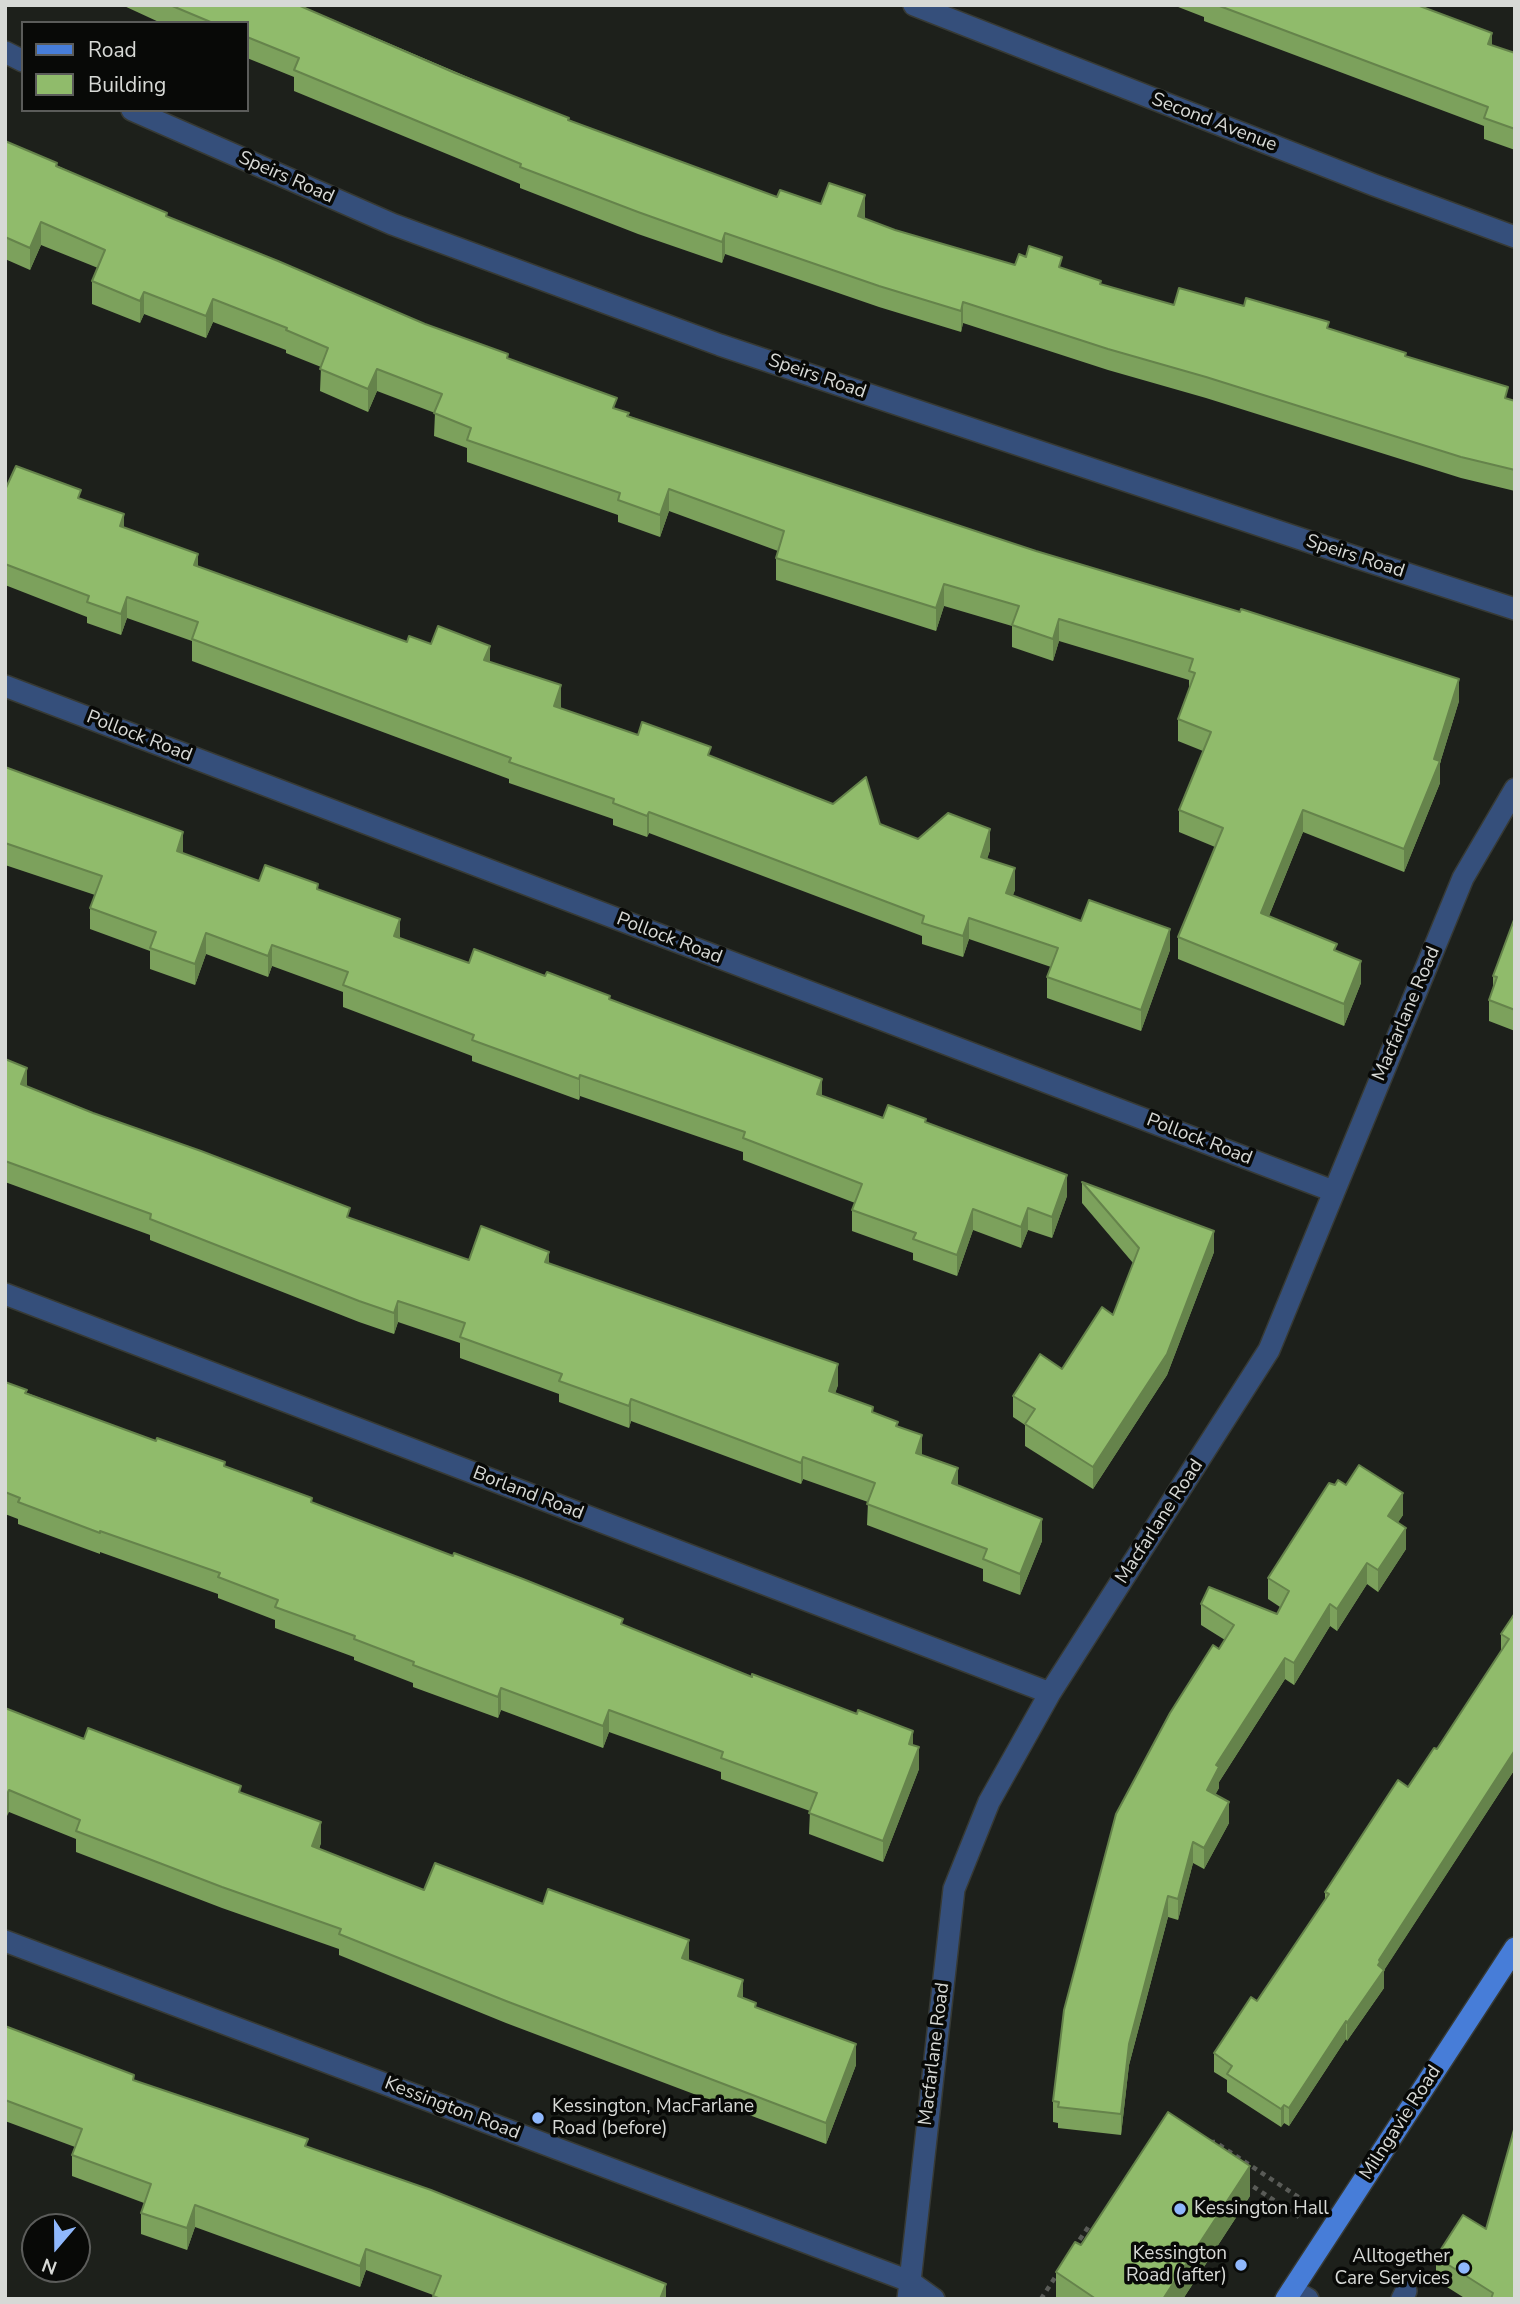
<!DOCTYPE html>
<html>
<head>
<meta charset="utf-8">
<style>
  body { margin:0 }
  #map { position:relative; width:1520px; height:2304px; overflow:hidden; background:#1d201b; font-family:"Nunito Sans",sans-serif }
  canvas { display:block }
  .frame { position:absolute; inset:0; border:7px solid #d7d9d6; pointer-events:none }
  .legend { position:absolute; left:21px; top:21px; width:228px; height:91px; box-sizing:border-box; background:#080907; border:2px solid #5b5c5a; margin:0; padding:9px 12px; list-style:none; font-size:21px; color:#d7d9d6 }
  .legend li { display:flex; align-items:center; gap:14px; height:35px }
  .legend b { width:35px; border:2px solid #5b5c5a }
  .north { position:absolute; left:21px; top:2213px; width:70px; height:70px; box-sizing:border-box; background:#080907; border:2px solid #5b5c5a; border-radius:50%; rotate:200deg; font-size:19px; font-weight:700; line-height:28px; text-align:center; color:#d7d9d6 }
  .north::after { content:''; display:block; margin:auto; width:24px; height:32px; background:#8fb8fd; clip-path:polygon(50% 0,100% 100%,50% 72%,0 100%) }
</style>
</head>
<body>
<div id="map">
<canvas width="1520" height="2304"></canvas>
<div class="frame"></div>
<ul class="legend">
<li><b style="height:9px;background:#477dd8"></b>Road</li>
<li><b style="height:19px;background:#90bb6b"></b>Building</li>
</ul>
<div class="north">N</div>
</div>
<script>
const c = document.querySelector('canvas').getContext('2d');
c.lineJoin = 'round';
function stroke(path, color, width, dash) { c.strokeStyle = color; c.lineWidth = width; c.lineCap = dash ? 'butt' : 'round'; c.setLineDash(dash || []); c.stroke(path); }
function paint(path, color) { c.fillStyle = color; c.fill(path, 'evenodd'); }
function write(font, color, halo, rows, align = 'center') {
  c.font = font + ' "Nunito Sans",sans-serif'; c.lineWidth = 7; c.setLineDash([]); c.textBaseline = 'middle'; c.strokeStyle = halo; c.fillStyle = color; for (const [text, x, y, turn = 0] of rows) {
    c.save(); c.translate(x, y); c.rotate((+turn || 0) * Math.PI / 180); c.textAlign = isNaN(turn) ? turn : align; if (halo) c.strokeText(text, 0, 0); c.fillText(text, 0, 0); c.restore();
  }
}
const path = new Path2D(`
  M1210,2142h5l94,62
  M1245,2181l54,36
  M1074,2248l15,-22 7,5
  M1041,2299l17,-26`);
const minor = new Path2D(`
  M914,5l460,180 141,52
  M5,52l18,9
  M132,110l260,114 328,121 632,211 163,53
  M5,686l1328,505
  M5,1294l1045,399
  M5,1941l904,340 25,18
  M1292,2290l16,9
  M908,2299l46,-410 35,-87 61,-109 219,-343 194,-472 52,-89
  M1402,2299l4,-8`);
const major = new Path2D(`
  M1286,2299l229,-351`);
const wall = new Path2D(`
  M122,5h179v1l268,114 208,77 44,7 44,13v2l30,11 120,35 47,4 39,15 73,21 70,1 85,23 77,27 102,43 7,2v90l-54,-13 -255,-80 -98,-28 -145,-47 -2,9 -82,-25 -154,-53 -3,9 -84,-29 -118,-46v-4l-226,-93v-14l-47,-19v-35h-86z
  M1173,5h244l75,40 23,8v97l-31,-11v-13l-280,-105v-4z
  M5,141l162,76 341,141 109,51 12,7 830,285 -19,62v20l-36,89 -101,-40 -34,84 68,36 24,31 -17,43 -166,-67v-22l37,-90 -36,-15v-22l24,-59 -25,-10v-22l11,-29v-10l-130,-39 -6,20 -41,-14v-21l-68,-20 -8,25 -160,-51v-22l2,-7 -109,-40 -9,26 -42,-15v-7l-151,-53v-14l-33,-12 1,-23 -58,-22 -9,21 -48,-21 1,-24 -35,-14v-3l-73,-28 -7,16 -62,-24 -4,9 -48,-19v-23l6,-13 -57,-23 -11,25 -25,-11z
  M5,490l76,9 43,28 74,40 209,75 24,2 59,18 71,44v2l77,27 73,21 207,83 72,11 -3,9 28,31 -3,6 69,25 89,29 -29,81 -94,-33v-21l4,-10 -82,-28 -6,18 -41,-13v-8l-273,-103 -2,4 -34,-12v-6l-104,-36v-4l-317,-118v-20l-65,-23 -6,17 -34,-12v-6l-82,-32z
  M5,767l178,86 76,28 59,8 82,49 69,25 141,37 212,96 61,22 43,4 141,74 -15,42 -24,-8 -7,18 -48,-18 -16,46 -44,-16v-7l-61,-22v-21l3,-7 -112,-43v-8l-163,-56 -1,4 -107,-39v-5l-129,-49v-15l-71,-26 -4,11 -62,-23 -11,31 -45,-16v-18l-60,-22v-21l5,-13 -90,-30z
  M1515,917v114l-26,-10v-21l4,-12v-12z
  M5,1059l22,27 323,132 119,42 80,4 289,121 -3,8 63,33 24,29 36,30 84,56 -22,54 -37,-14v-12l-116,-44 1,-23 -65,-23 -2,5 -170,-63 -2,7 -70,-26v-8l-99,-36v-15l-62,-21 -4,12 -35,-12 -209,-82v-5l-145,-53z
  M1082,1182l132,70 -47,123 -74,114 -68,-43v-21l-12,-8v-21l49,-27 51,-54 20,-52 -51,-60z
  M5,1382l22,11 198,74 87,36 311,122 290,120 6,24 -36,93 -74,-28 1,-23 -89,-32v-7l-112,-40 -6,16 -102,-38 -3,8 -85,-31v-4l-59,-23v-3l-79,-29v-8l-57,-22v-4l-118,-42v2l-82,-30v-5l-13,-5z
  M1335,1485h11l57,30 -6,8 9,26 -28,43 -11,-8 -30,47 -7,-5 -36,59 -9,-6 -66,103v6l-4,6 14,29 -25,46 -11,-6 -15,57 -10,-3 -39,148 -8,70 -63,-7v-5l-5,-1v-21l166,-452 6,-9 -24,-15v-21l76,10 3,-7 -12,-8v-21z
  M1515,1613v156l-131,201v18l-37,53 -1,-2 -57,87 -5,-3 -3,4 -54,-35v-12l-13,-8v-19l43,-52 68,-101v-8l112,-143 64,-97v-18z
  M5,1708l79,31 157,53 80,51 -2,6 105,41 265,71 67,47 100,57 -30,79 -320,-121 -167,-68v-6l-117,-41 -146,-56v-13l-67,-27z
  M5,2026l129,55 174,66 358,152h-233v-4l-67,-25 -6,17 -165,-60 -8,23 -46,-16v-21l3,-10 -72,-27v-21l3,-8 -70,-26z
  M1250,2196l-67,103h-127v-27l25,-27z
  M1436,2257l79,42h-49l-30,-19z`);
const shadedWall = new Path2D(`
  M1492,33v21l-4,-10z
  M865,195v22l-7,20v-21z
  M41,222v23l-11,25v-22z
  M725,233v21l-3,9v-21z
  M144,292v22l-4,9v-22z
  M213,299v23l-7,16v-22z
  M963,302v21l-2,9v-21z
  M377,369v22l-9,21v-23z
  M669,489v22l-9,26v-22z
  M124,514v21l-4,-9z
  M198,554v21l-4,-10z
  M944,584v22l-8,25v-23z
  M127,597v21l-6,17v-21z
  M1059,619v22l-6,20v-22z
  M490,646v21l-6,-7z
  M1459,679v22l-19,62v20l-36,89v-23z
  M561,685v21l-7,21v-21z
  M1303,810v22l-42,103v-22z
  M649,812v21l-2,4v-21z
  M990,829v21l-9,28v-21z
  M183,832v21l-6,-2z
  M1015,868v22l-9,25v-22z
  M969,918v21l-6,18v-21z
  M400,919v21l-6,-4z
  M1170,929v21l-29,81v-21z
  M206,933v21l-11,31v-21z
  M272,945v21l-4,11v-21z
  M1361,961v22l-17,43v-22z
  M27,1068v21l-6,-5z
  M580,1075v21l-1,4v-21z
  M822,1079v22l-5,-7z
  M1067,1175v21l-15,42v-21z
  M1028,1208v22l-7,18v-21z
  M973,1209v21l-16,46v-21z
  M1214,1231v21l-47,123 -74,114v-22z
  M549,1252v21l-4,-11z
  M398,1301v21l-4,12v-21z
  M838,1364v21l-9,27v-21z
  M631,1399v22l-2,7v-22z
  M922,1435v21l-6,-3z
  M803,1457v22l-2,5v-21z
  M958,1468v21l-6,-6z
  M1403,1493v22l-15,23v-22z
  M1042,1519v22l-22,54v-21z
  M1406,1528v21l-28,43v-22z
  M1367,1563v21l-30,47v-22z
  M1330,1604v22l-36,59v-22z
  M1285,1658v21l-66,103v6l-12,23v-21l9,-25z
  M501,1688v22l-3,8v-21z
  M609,1710v22l-6,16v-22z
  M913,1731v21l-4,-8z
  M919,1747v22l-36,93v-21z
  M1515,1750v19l-134,206 3,-5v18l-37,53v-18l32,-63z
  M9,1790v22l-4,8v-21z
  M1229,1802v21l-25,46v-21z
  M321,1822v21l-9,25v-22z
  M1193,1842v21l-15,57v-21z
  M1168,1896v21l-39,148 -8,70v-21l8,-70z
  M689,1940v21l-7,-3z
  M743,1980v22l-5,-6z
  M1346,2021v18l-57,87v-18z
  M856,2044v21l-30,79v-21z
  M1284,2105v18l-3,4v-18z
  M1250,2166v30l-67,103h-20z
  M195,2205v22l-8,23v-22z
  M366,2249v21l-6,17v-21z
  M666,2284v15h-6z`);
const building = new Path2D(`
  M170,5h128l157,68 114,45 -1,2 209,77 3,-7 41,14 8,-21 36,12 -7,21 37,14 120,35 4,-11 7,3 3,-11 33,11 -3,10 42,14 -1,3 74,21 5,-17 65,18 2,-8 83,24 -2,6 79,25 -1,3 103,31 -3,11 10,3v69l-54,-13 -255,-80 -98,-28 -145,-47 -2,9 -82,-25 -154,-53 -3,9 -84,-30 -118,-45 1,-3 -227,-94 5,-12 -52,-21v-14h-34z
  M1217,5h200l75,28 -4,11 27,9v76l-31,-11 4,-11z
  M5,141l52,22 -1,3 111,47 -1,3 112,45 147,63 83,30 -1,4 110,40 -4,10 16,5 -2,3 409,135 204,61 1,-3 218,70 -25,80 6,2 -36,88 -101,-39 -42,103 76,31 -3,6 27,11 -17,43 -166,-67 45,-109 -44,-18 32,-78 -33,-13 17,-46 -6,-2 4,-12 -134,-40 -6,20 -41,-14 7,-19 -75,-22 -8,24 -160,-50 8,-27 -115,-42 -9,26 -42,-15 2,-7 -153,-53 4,-12 -37,-15 8,-19 -65,-25 -9,20 -48,-20 8,-21 -42,-18 1,-2 -74,-29 -7,17 -62,-24 -4,9 -48,-20 13,-31 -64,-28 -11,26 -25,-11z
  M16,466l65,24 -3,8 46,16 -4,12 78,28 -4,11 213,77 2,-6 22,8 7,-18 52,20 -6,14 77,25 -7,21 84,29 4,-13 69,25 -3,8 125,49 33,-27 14,47 38,15 30,-26 42,16 -9,28 34,11 -9,25 75,28 8,-21 81,29 -29,81 -94,-33 11,-29 -89,-30 -6,18 -41,-13 2,-7 -275,-104 -2,4 -34,-13 1,-4 -105,-37 2,-4 -319,-119 6,-17 -71,-25 -6,17 -34,-12 2,-6 -84,-32v-74z
  M5,767l178,65 -6,19 82,30 6,-16 53,19 -1,5 83,30 -6,17 75,27 5,-14 71,27 2,-4 63,24 -1,3 213,80 -5,15 66,24 5,-13 38,14 -1,3 142,53 -15,42 -24,-9 -7,19 -48,-18 -16,46 -44,-16 3,-6 -64,-23 10,-26 -119,-46 2,-6 -165,-57 -1,4 -107,-39 2,-5 -131,-50 5,-13 -76,-27 -4,11 -62,-23 -11,31 -45,-16 6,-16 -66,-24 12,-32 -97,-33z
  M1515,917v93l-26,-10 8,-23 -4,-1z
  M5,1059l22,9 -6,16 72,29 108,38 149,57 -3,9 122,43 12,-34 68,26 -4,10 293,102 -9,27 44,16 -1,5 26,10 -2,4 26,9 -6,18 42,15 -6,15 90,36 -22,55 -37,-15 4,-10 -120,-45 8,-21 -72,-26 -2,6 -170,-64 -2,7 -70,-25 3,-7 -102,-37 5,-14 -67,-22 -4,12 -35,-12 -209,-82 1,-5 -146,-53z
  M1082,1182l132,49 -47,123 -74,113 -68,-43 10,-15 -22,-13 27,-42 22,15 40,-62 11,8 26,-67z
  M5,1382l22,8 -2,3 131,48 1,-3 68,24 -1,4 88,32 -1,4 142,54 1,-3 69,26 100,40 -2,5 131,53v-3l105,40 1,-4 55,21 -4,13 10,3 -36,94 -74,-28 8,-20 -96,-35 2,-6 -114,-42 -6,16 -102,-38 -3,9 -85,-32 1,-3 -60,-23 1,-3 -80,-29 3,-7 -60,-23 2,-4 -120,-42v2l-82,-31 2,-4 -15,-6z
  M1359,1465l44,28 -15,23 18,12 -28,42 -11,-7 -30,46 -7,-5 -36,59 -9,-5 -69,107 3,2 -12,23 22,12 -25,46 -11,-6 -15,57 -10,-3 -39,148 -8,70 -63,-7 1,-5 -6,-1 11,-91 52,-196 54,-101 43,-68 6,4 15,-24 -33,-21 8,-17 68,27 12,-23 -21,-13 61,-95 6,2 3,-5 8,5z
  M1515,1613v137l-136,210 1,2 -2,3 6,5 -37,53 -1,-2 -57,87 -5,-3 -3,4 -54,-35 5,-8 -18,-13 37,-56 6,4 72,-107 -4,-2 73,-112 10,7 26,-39 3,1 72,-110 -8,-5z
  M5,1708l79,31 4,-11 153,58 -2,6 82,30 -9,24 112,44 11,-27 108,41 5,-15 141,51 -7,18 61,22 -5,16 18,7 -1,4 101,37 -30,79 -320,-122 -167,-67 2,-5 -119,-42 -146,-56 4,-11 -71,-30 -4,9z
  M5,2026l129,49 -1,5 175,59 -3,7 126,44 235,94 -6,15h-219l-8,-3 8,-20 -75,-27 -6,17 -165,-61 -8,23 -46,-15 10,-29 -79,-29 10,-26 -77,-29z
  M1168,2112l82,54 -87,133h-67l-40,-27 19,-30 6,3z
  M1515,2126v173h-24l2,-6 -57,-36 27,-42 23,14z`);
const markers = [
  [538,2118,7,"#8fb8fd"],
  [1180,2209,7,"#8fb8fd"],
  [1241,2265,7,"#8fb8fd"],
  [1464,2268,7,"#8fb8fd"]
];
const streetNames = [
  ["Second Avenue",1214,123,21],
  ["Speirs Road",286,178,24],
  ["Speirs Road",817,377,19],
  ["Speirs Road",1355,557,18],
  ["Pollock Road",139,737,21],
  ["Pollock Road",669,939,21],
  ["Macfarlane Road",1407,1014,-67],
  ["Pollock Road",1199,1140,21],
  ["Borland Road",528,1494,21],
  ["Macfarlane Road",1160,1522,-57],
  ["Macfarlane Road",935,2054,-83],
  ["Kessington Road",452,2109,21],
  ["Milngavie Road",1401,2123,-57]
];
const poiNames = [
  ["Kessington, MacFarlane",552,2107],
  ["Road (before)",552,2129],
  ["Kessington Hall",1194,2209],
  ["Kessington",1227,2254,"right"],
  ["Road (after)",1227,2276,"right"],
  ["Alltogether",1450,2257,"right"],
  ["Care Services",1450,2279,"right"]
];
stroke(minor, '#373a35', 24);
stroke(major, '#373a35', 24);
stroke(path, '#595b57', 4.5, [5, 5]);
stroke(minor, '#354f7b', 21);
stroke(major, '#477dd8', 21);
paint(wall, '#7ca15c');
paint(shadedWall, '#65834b');
paint(building, '#90bb6b');
stroke(building, '#65834b', 2);
for (const [x, y, r, color] of markers) { const dot = new Path2D(); dot.arc(x, y, r, 0, 2 * Math.PI); c.fillStyle = color; c.fill(dot); stroke(dot, '#080907', 2.5); }
write('19px', '#d7d9d6', '#080907', streetNames);
write('19px', '#d7d9d6', '#080907', poiNames, 'left');
</script>
</body>
</html>
